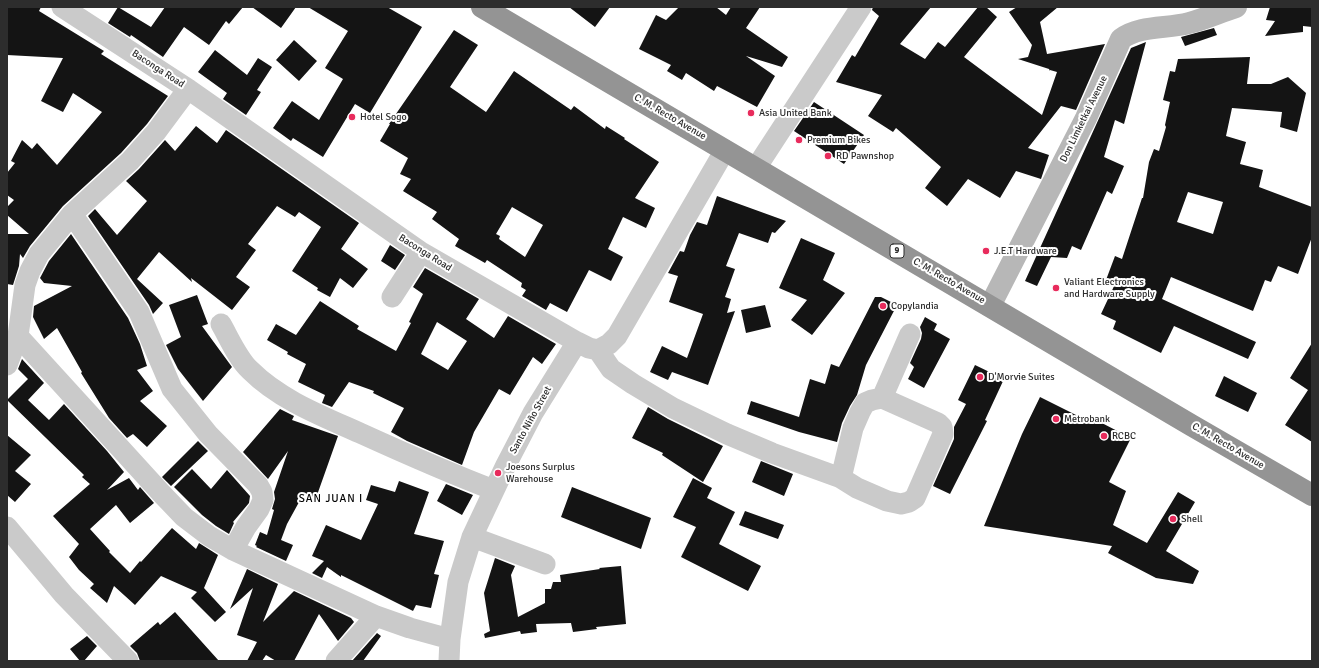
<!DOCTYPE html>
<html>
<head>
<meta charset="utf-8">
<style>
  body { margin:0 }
  #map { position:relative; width:1319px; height:668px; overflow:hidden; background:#fff; font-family:Signika,sans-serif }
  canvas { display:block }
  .frame { position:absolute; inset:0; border:8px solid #2d2d2d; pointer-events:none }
</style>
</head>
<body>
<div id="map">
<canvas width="1319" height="668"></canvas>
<div class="frame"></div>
</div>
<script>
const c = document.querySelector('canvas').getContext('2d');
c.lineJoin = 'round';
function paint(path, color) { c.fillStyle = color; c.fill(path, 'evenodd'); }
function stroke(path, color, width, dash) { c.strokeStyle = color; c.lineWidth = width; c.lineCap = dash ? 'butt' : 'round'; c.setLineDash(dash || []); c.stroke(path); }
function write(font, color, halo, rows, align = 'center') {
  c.font = font + ' Signika,sans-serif'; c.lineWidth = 4; c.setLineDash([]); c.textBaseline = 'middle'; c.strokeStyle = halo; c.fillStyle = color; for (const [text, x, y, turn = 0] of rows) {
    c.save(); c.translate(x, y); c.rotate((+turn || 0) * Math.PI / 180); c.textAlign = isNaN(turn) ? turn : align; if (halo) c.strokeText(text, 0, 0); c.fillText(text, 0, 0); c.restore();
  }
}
const building = new Path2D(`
  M7,7h34l-2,4 65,40 -3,3 67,42 -21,28 -26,29 -58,53 -33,40 -7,12 -3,-4 -1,12 -6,19 -6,-1v-50h22l-22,-19v-8l7,-7 -7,-5v-22l8,-10 -4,-2 11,-21 10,9 5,-6 20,22 45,-53 -29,-19 -10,19 -22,-11 22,-43 -56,-3z
  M118,7l33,20 14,-20h78l-14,17 -3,-3 -17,24 -25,-18 -21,30 -32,-22 -1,2 -22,-14z
  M252,7h44l-15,21z
  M308,7h79l35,20 -52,86 -15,-9 -32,53 -30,-19 -2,3 -18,-13 19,-27 27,19 24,-41 -18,-11 23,-37z
  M569,7h41l-15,20z
  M679,7h37l10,8 5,-8h29l-14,21 42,29 -6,10 -36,-11 29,20 -18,31 -40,-21 -3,5 -28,-18 -4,7 -15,-9 4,-6 -32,-16 17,-34 10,5z
  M873,7h58l-31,37 25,15 13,-17 7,5 33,-40h8l11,10 -33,40 78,58 15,-43 -7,-2v1l-1,-2 -31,-10 10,-2 4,-12 -23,-33 8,-5h41l-18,15 7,32 58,-10 -29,66 -15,-4 -33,42 21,7 -8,24 -25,-8 -16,27 -32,-19 -21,27 -22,-18 16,-21 -45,-39 -3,4 -25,-16 14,-21 -46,-13 16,-27 3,2 24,-41 -7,-6z
  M1270,7h42v20l-9,-1v6l-38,4 10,-15 -9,-1z
  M1214,28l3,7 -32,11 -4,-9z
  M454,30l24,15 -28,42 36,25 28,-41 57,39 3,-4 31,23 1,-3 19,12 -1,1 35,23 -24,36 20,10 -9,20 -23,-11 -15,32 15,8 -12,24 -22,-11 -22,42 -17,-9 -4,7 -24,-14 4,-6 -5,-3 1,-4 -35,-23 -2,3 -30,-17 4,-7 -27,-20 5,-7 -34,-21 8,-12 -11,-5 8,-16 -28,-17 10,-17h-1zM512,207l31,18 -18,32 -26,-18 1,-3 -4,-2z
  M294,40l23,21 -18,20 -23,-21z
  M1146,42l-22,82 -9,-4 -11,37 20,9 -12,28 -5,-3 -26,59 -9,-4 -5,12 -16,-1 -14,29 -12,-5 106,-233z
  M215,50l32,25 11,-17 14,9 -15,23 4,2 -15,23 -23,-16 4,-6 -29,-21z
  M1250,57l-3,27h24l17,-7 18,16 -9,39 -17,-5 2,-15 -50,-4 -6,28 20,6 -6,22 23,6 -4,17 53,20v30l-14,37 -20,-8 -7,16 -6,-2 -12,31 -82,-34 -9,22 94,43 -8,17 -74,-33 -13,27 -48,-24 3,-8 -15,-7 14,-30 -9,-4 9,-24 7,3 20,-61h1l6,-36 5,-13 5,2 7,-24 -1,-2 5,-23 -7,-2 7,-29 5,1 3,-13zM1188,192l35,10 -10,32 -36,-12z
  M814,102l50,33 -20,29 -50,-33z
  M196,126l21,17 9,-13 133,93 -18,26 27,20 -15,19 -13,-10 -10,19 -13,-7 1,-2 -26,-17 29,-44 -22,-15 -4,5 -18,-11 -29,38 8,6 -20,27 14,10 -18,23 -41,-32 1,4 -33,-30 -22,27 26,24 -10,11 -4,-9 -61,-89 7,-7 22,26 30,-34 -21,-20 13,-12 26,-29 10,11z
  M717,196l69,25 -11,12 -3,-1 -4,11 -29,-10 -13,33 9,3 -10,28 6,2 -4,14 8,-2 -27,74 -36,-13 -4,8 -18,-8 12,-26 25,12 16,-44 -34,-12 9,-26 -10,-3 12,-22 4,1 6,-17 7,-13 10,3z
  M71,234l57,84 12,26 7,22 -10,4 16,21 -13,10 27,25 -20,21 -14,-13 -6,4 -18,-20 -28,-45 1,-1 -25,-44 -13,11 -11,-22 1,-11 38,-20 -28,-3 -4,-5 9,-17z
  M801,238l34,15 -12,27 22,13 -33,42 -21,-15 16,-20 -28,-12z
  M390,245l15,10 -10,15 -14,-9z
  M425,268l54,31 -13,20 28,19 14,-22 48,28 -14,20 -9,-7 -23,38 -11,-6 -25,43 -12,33 -55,-24 -16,-9 13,-24 -31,-15 1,-2 -25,-9 -17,25 -10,-4 3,-8 -27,-13 8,-18 -19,-10 1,-2 -21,-12 9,-16 20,11 24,-34 39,25 -2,3 39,22 15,-28 -2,-1 14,-28 -10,-7zM437,322l30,19 -19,29 -27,-16z
  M197,295l11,29 -6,2 30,41 -29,34 -25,-32 -12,-24 15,-8 -12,-32z
  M875,297h6l16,8 -31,60 -9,30 -7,11 -8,17 -5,19 -38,-10 -52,-18 4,-13 48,16 11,-38 15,5 6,-20 8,3z
  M765,305l6,22 -25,6 -5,-23z
  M925,317l12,7 -3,6 16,9 -26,49 -16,-9 6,-12 -4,-4 11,-24 1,-6 -2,-6z
  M1312,343v99l-27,-17 23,-35 -18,-12z
  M22,359l22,24 -16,17 21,20 15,-16 43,47 17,21 -17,18 22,-12 9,12 2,-3 14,16 -24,20 -14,-18 -26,24 20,22 -1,1 21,21 10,-12 1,1 31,-34 24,21 3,-6 19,12 -14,33 22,24 -11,10 -24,-24 6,-6 -36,-16 -26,29 -21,-19 -7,17 -17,-15 4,-4 -15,-14 -10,-13 10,-13 -26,-28 37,-32 -8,-7 2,-2 -77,-75 21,-21 -10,-10z
  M975,365l29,14 -19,41 2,1 -37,73 -17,-8 21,-47v-12l12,-23 -8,-4z
  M1224,376l33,17 -9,19 -33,-16z
  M1040,397l54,27 2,-4 35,18 -22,44 17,9 -13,34 34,18 31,-51 17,10 -29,49 33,20 -6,13 -37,-6 -48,-25 4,-7 -128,-20 38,-92z
  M648,407l20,12 55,27 -20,36 -41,-27 1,-2 -31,-15z
  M280,409l14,7 -2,4 46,16 -22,62 -12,-5 -17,31 -6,16 12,5 -7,16 -30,-14 1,-1 -2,-1 5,-13 7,3 7,-25 -2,-1 3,-10 -1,-7 14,-41 -20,28 -25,-27z
  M7,435l24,20 -16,16 16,13 -16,18 -8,-7z
  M198,441l10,10 -37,35 -9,-9z
  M761,461l32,13 -9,22 -32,-14z
  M192,469l19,20 16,-19 23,26 -1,7 -16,19 1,1 -5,11 -13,-8 -14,-11 -28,-28z
  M693,478l19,10 -5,10 28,14 -16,32 42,22 -13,25 -67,-34 15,-30 -23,-10z
  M399,481l30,11 -15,42 30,7 -10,33 5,1 -8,33 -15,-3 -3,6 -72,-36v2l-14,-10 -5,11 -10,-5 12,-12 -12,-5 14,-31 35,15 17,-36 -12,-4 5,-15 24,7z
  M446,484l27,11 -11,20 -25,-14z
  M572,487l79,31 -10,31 -80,-32z
  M745,511l39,14 -6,14 -39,-14z
  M495,558l20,8 -4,9 7,42 27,-14v-14h6l2,-7h8l-1,-7 40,-6 -1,-1 22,-2 5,58 -30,3 1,2 -24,3 -2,-9 -35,1 1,8 -16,2 -1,-3 -35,7 -1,-4 6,-3 -6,-38z
  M247,569l31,15 -15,38 31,-31 57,27 3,4 -16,19 -19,-27 -25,47h-18l-10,-6 -4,6h-15l10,-19 -20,-7 16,-47 -23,21z
  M175,612l44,49h-79l-3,-8 -7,-7 28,-24 2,3z
  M377,633l4,3 -18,25h-11z
  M87,636l10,10 -13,15h-4l-10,-12z`);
const street = new Path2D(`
  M62,7l126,82 233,163 156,90 12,6 9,2 11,-6 8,-8 108,-186
  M756,168l105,-161
  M72,214l67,98 33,77 36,45 50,51 4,7 1,8 -4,9 -13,18 -13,23
  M392,297l29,-45
  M221,324c8,14 17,35 29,46 30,30 72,46 110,63 44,20 89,40 134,57
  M18,336l144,158 22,23 25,19 24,14 143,66 34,12 40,11
  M598,350l13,19 22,15 40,24 54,26 45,19 69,25 16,10 30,13 14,3 8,-2 6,-4 28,-64 -1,-7 -4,-4 -56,-25 -10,2 -7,3 -5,9 -7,16 -12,50
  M7,365l11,-29 7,-51 5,-14 9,-17 33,-40 58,-53 26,-29 32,-43
  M882,398l28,-64
  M7,527l57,68 64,66
  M472,537l73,27
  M336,661l40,-45
  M449,661l1,-22 8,-57 14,-45 34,-72 27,-52 44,-71`);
const secondary = new Path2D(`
  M990,306l96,-188 35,-79c19,-14 46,-10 68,-16 16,-4 31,-11 47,-16`);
const highway = new Path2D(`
  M482,7l709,418 121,70`);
const markers = [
  [751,113,4,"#e82b5c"],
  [352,117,4,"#e82b5c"],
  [799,140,4,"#e82b5c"],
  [828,156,4,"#e82b5c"],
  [986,251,4,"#e82b5c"],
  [1056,288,4,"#e82b5c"],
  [883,306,4,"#e82b5c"],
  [980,377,4,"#e82b5c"],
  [1056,419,4,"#e82b5c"],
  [1104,436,4,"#e82b5c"],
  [498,473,4,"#e82b5c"],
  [1173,519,4,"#e82b5c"]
];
const shields = [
  [897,251,14]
];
const shieldNames = [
  ["9",897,251]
];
const streetNames = [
  ["Baconga Road",158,69,33],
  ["C. M. Recto Avenue",670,117,30],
  ["Don Limketkai Avenue",1084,119,-64],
  ["Baconga Road",425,253,32],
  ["C. M. Recto Avenue",949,281,30],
  ["Santo Niño Street",531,420,-61],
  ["C. M. Recto Avenue",1228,446,30]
];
const poiNames = [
  ["Asia United Bank",759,113],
  ["Hotel Sogo",360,117],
  ["Premium Bikes",807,140],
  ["RD Pawnshop",836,156],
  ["J.E.T Hardware",994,251],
  ["Valiant Electronics",1064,282],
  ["and Hardware Supply",1064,294],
  ["Copylandia",891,306],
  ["D'Morvie Suites",988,377],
  ["Metrobank",1064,419],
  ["RCBC",1112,436],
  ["Joesons Surplus",506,467],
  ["Warehouse",506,479],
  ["Shell",1181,519]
];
const neighbourhoodNames = [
  ["SAN JUAN I",331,499]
];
paint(building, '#141414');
stroke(street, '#cacaca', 21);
stroke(secondary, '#b7b7b7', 22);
stroke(highway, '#949494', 22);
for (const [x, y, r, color] of markers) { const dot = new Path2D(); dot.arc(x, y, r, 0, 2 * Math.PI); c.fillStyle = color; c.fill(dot); stroke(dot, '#fff', 1.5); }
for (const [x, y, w] of shields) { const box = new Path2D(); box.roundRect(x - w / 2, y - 7, w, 14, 3); c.fillStyle = '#fff'; c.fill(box); stroke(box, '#2d2d2d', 1); }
write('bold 9px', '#2d2d2d', null, shieldNames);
write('10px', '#2d2d2d', '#fff', streetNames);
write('10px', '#2d2d2d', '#fff', poiNames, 'left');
c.letterSpacing = '1px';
write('11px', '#000', '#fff', neighbourhoodNames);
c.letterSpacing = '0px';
</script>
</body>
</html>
